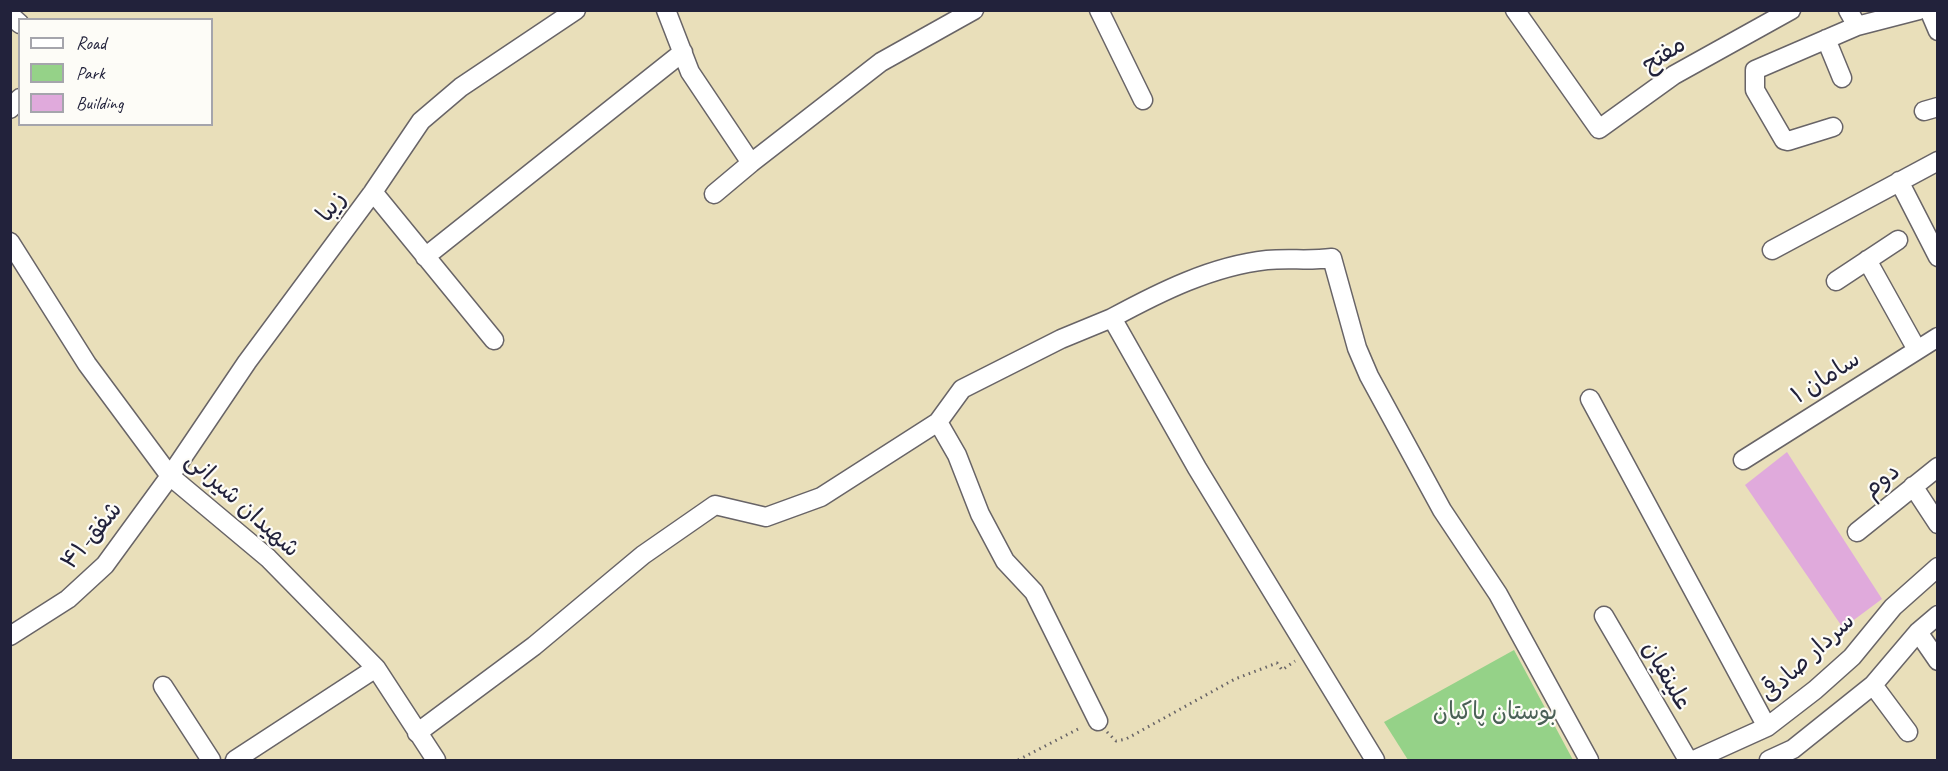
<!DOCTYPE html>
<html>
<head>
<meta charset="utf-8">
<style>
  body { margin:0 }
  #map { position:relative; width:1948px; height:771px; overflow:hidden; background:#e9dfba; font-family:Caveat,sans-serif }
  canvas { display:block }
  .frame { position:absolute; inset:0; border:12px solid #22223b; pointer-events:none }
  .legend { position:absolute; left:18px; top:18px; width:195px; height:108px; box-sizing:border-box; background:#fdfcf7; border:2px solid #a5a5ac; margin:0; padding:8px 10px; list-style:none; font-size:18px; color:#22223b }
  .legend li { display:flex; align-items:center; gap:12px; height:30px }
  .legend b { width:30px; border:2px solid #a5a5ac }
</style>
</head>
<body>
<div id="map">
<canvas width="1948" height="771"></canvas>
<div class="frame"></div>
<ul class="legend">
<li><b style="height:8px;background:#fff"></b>Road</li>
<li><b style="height:16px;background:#95d288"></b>Park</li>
<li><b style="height:16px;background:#e0aadc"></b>Building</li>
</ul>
</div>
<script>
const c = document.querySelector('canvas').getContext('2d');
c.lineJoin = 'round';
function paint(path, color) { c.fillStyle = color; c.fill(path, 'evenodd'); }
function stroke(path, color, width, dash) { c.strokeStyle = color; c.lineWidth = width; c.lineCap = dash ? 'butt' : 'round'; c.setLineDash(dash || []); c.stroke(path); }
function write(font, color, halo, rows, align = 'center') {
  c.font = font + ' Caveat,"Playpen Sans Arabic",sans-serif'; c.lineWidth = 4.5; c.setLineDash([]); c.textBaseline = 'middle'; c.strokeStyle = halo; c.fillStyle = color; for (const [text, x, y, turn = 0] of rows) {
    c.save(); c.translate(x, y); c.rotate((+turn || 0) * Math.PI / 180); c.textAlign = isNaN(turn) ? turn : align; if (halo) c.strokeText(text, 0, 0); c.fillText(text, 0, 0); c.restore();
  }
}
const green = new Path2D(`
  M1514,650l59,110h-165l-24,-38z`);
const building = new Path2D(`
  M1787,452l95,147 -39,29 -98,-143z`);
const path = new Path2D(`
  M1107,732l9,9 10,-2 109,-60 42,-16 5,7 13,-9
  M1018,760l64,-33`);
const minor = new Path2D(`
  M666,10l24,62 61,91 -37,31
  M1099,10l44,90
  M1515,10l84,119 75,-54 117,-65
  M1848,10l9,16 62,-16
  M1929,10l9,21
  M10,15l10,9
  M1826,39l16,39
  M10,109l10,-11
  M1924,111l14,-4
  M1833,127l-45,14 -4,-1 -29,-50v-20l102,-44
  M751,163l130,-101 93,-52
  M1899,181l39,76
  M373,192l121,148
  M10,242l77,122 83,112 98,82 108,110 60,92
  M1772,250l166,-89
  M425,257l258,-205
  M1867,260l49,88
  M1836,281l62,-41
  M1112,318c48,-26 100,-52 155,-58 22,-2 43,1 65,-2l25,90 12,28 73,134 56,84 91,166
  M1590,399l177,328
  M938,422l24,-33 99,-50 51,-21 85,150 178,292
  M1743,460l195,-123
  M1913,486l25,38
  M1857,532l81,-65
  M1604,616l84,144
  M1918,632l20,29
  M10,636l58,-37 37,-34 65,-89 77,-114 126,-170 48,-71 40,-34 115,-77
  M1873,685l35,47
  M163,686l48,74
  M417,733l117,-87 109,-91 72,-50 51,12 55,-20 117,-75 19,33 23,59 25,47 29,31 64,129
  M235,760l141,-92
  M1694,760l73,-33 48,-37 37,-33 41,-50 45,-40
  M1769,760l24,-11 80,-64 45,-53 20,-17`);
const streetNames = [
  ["مفتح",1664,55,-33],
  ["زیبا",332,207,-53],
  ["سامان ۱",1826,378,-33],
  ["دوم",1882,481,-39],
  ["شهیدان شیرانی",242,505,42],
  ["شفق-۴۱",92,536,-50],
  ["سردار صادقی",1808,658,-43],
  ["علینقیان",1666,676,60]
];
const parkNames = [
  ["بوستان پاکبان",1495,713]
];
paint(green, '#95d288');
paint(building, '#e0aadc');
stroke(minor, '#686467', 21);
stroke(path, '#686467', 3, [1.5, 4.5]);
stroke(minor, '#fff', 18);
write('24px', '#22223b', '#fdfcf7', streetNames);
write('24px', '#4a6056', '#fdfcf7', parkNames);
</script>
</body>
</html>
